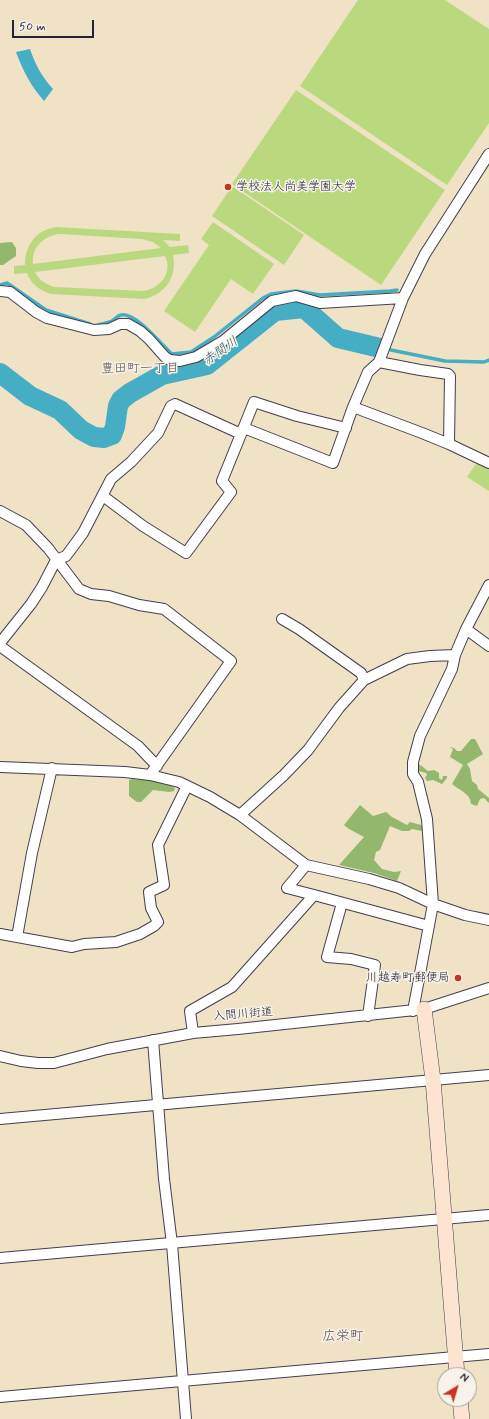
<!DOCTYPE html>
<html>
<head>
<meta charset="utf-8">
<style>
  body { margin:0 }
  #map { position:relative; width:489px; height:1419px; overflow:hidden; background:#f0e2c5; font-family:Mynerve,sans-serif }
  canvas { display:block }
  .north { position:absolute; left:437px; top:1367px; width:40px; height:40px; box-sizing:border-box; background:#f7f3e8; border:1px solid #a29fa3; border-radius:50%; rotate:38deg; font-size:11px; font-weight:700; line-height:16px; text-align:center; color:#22223b }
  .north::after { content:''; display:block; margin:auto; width:14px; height:18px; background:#c8321e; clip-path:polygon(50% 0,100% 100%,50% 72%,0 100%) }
  .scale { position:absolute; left:12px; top:20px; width:82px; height:18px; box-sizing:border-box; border:2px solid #22223b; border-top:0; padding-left:5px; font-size:12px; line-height:14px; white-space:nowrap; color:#22223b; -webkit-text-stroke:3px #f7f3e8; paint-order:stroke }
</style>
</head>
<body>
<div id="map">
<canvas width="489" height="1419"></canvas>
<div class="north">N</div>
<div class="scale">50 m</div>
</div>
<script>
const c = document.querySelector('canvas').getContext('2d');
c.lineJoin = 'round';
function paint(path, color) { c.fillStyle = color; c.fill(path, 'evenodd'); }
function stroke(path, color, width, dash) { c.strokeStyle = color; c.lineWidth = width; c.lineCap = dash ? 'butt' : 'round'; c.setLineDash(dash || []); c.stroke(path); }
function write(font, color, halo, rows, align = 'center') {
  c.font = font + ' Mynerve,"Klee One",sans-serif'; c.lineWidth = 3; c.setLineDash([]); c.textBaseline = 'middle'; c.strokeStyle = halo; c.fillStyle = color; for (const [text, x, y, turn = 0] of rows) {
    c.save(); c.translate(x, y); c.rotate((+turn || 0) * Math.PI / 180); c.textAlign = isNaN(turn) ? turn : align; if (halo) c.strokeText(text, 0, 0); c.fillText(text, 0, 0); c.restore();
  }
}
const green = new Path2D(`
  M358,0h87l44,29v94l-42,62 -147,-99z
  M296,90l149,100 -64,95 -149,-101z
  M232,186l72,49 -20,30 -72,-49z
  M213,222l61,42 -21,30 -22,-15 -36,53 -31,-21 45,-66 -8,-6z
  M56,227l124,7v7l-17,-1 7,7 18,-2 1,8 -16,2c4,21 -6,38 -28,44l-94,-5c-12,-4 -20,-10 -24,-21l-13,1v-8l11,-1c0,-20 11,-35 31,-38zM60,234l82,5 11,3 8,6 -128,16c-2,-17 12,-29 27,-30zM165,256c8,16 -4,32 -21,35l-90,-4c-9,-3 -15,-7 -19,-15z
  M479,463l10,5v23l-22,-14 8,-12z`);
const forest = new Path2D(`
  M12,242l4,6v8l-13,9h-3v-22z
  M471,739h4l8,15 -16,10 3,5 2,12 5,4 1,4 11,9v5l-5,-5 -4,1 -3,7 -6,-2c0,-10 -12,-14 -19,-20l11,-19 -13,-8 3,-8 -4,-2 5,1 3,3h4z
  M419,764l9,7 6,-1 5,3v5l3,2 1,-4h4v2l-5,6 -9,-4 -6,1 -2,-3 2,-3 -1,-2 -8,-2 -1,-3z
  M132,779c13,1 32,2 43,9l-1,3 -5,1 -16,-2 -12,12h-4l-8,-6v-16z
  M360,805l13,11 13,-4 6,5 15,8 3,-3 11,3 2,3 -1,3 -10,-2 -3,2h-7l-12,-5 -10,24 -4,2 -2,8 8,9 12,3 7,-1 -4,10 -23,-8 -35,-8 25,-28 -15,-8 -5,-4z`);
const water = new Path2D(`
  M30,49c5,15 12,28 23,40l-9,12c-13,-15 -21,-30 -28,-49z`);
const stream = new Path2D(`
  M0,285l7,-2 39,27 44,14
  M98,325c4,-1 9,-2 12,-3 4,-2 7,-6 11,-7 15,-3 40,30 51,39l19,-2 23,-15 49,-39 8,-4 25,-3 24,4 70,-4 7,-1
  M391,350l54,11 39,1 5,-2`);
const river = new Path2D(`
  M0,373l30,23 30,14 21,20 13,7 10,1 8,-3 3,-8 3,-21 3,-6 9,-7 32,-18 45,-10 68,-54 29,-3 34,30 42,10`);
const street = new Path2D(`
  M0,291l10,1 26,20 11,6 47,12 15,-1 11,-5h8l12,7 9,8 16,18 5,3 10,1 16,-4 27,-16 49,-40 24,-5 24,7 83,-5 22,-44 64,-100
  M403,298l-24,64 -11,10 -15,35 69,26 27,11 40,19
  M379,362l41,8 28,4 2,2 -1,68
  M244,428l89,35 20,-56
  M103,496l40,30 43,27 45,-61 -9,-11 32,-79 43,14 49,12
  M0,511l26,14 22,23 31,41 12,5 18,2 30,9 25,4 67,52 -81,114
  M282,619l17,10 62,44 3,7
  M466,629l23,17
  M0,643l31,-39 11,-17 14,-27 10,-4 6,-8 11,-15 28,-54 20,-17 27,-29 13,-27 4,-2 66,30
  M0,646l138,100 19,20
  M0,767l125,5 25,3 29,7 31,15 30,18 66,50 63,14 30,9 34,16 32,11 24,5
  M240,815l44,-40 24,-25 31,-42 25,-28 43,-21 23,-3 25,-1
  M306,865l-19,23 27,7
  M342,903l-15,54 24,2 24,6 -7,51
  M0,934l72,13 12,-3 32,-2 24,-8 14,-8 4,-4 -7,-14 -2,-16 15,-7 -6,-40 29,-59
  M17,937l15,-84 20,-85
  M413,1011l20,-107 -6,-85 -9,-37 -5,-8v-12l7,-26 32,-67 3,-14 11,-26 23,-44
  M193,1033l-3,-22 42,-24 82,-92 115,31
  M153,1040l11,139 8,65 14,175
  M0,1056l21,5 17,2h16l53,-14 86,-16 45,-4 186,-20 65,-21
  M0,1119l489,-44
  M0,1258l489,-43
  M0,1397l489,-43`);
const secondary = new Path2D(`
  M424,1009l9,71 24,295
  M460,1399l2,20`);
const markers = [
  [228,187,4,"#c8321e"],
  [458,978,4,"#c8321e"]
];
const poiNames = [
  ["学校法人尚美学園大学",236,187],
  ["川越寿町郵便局",450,978,"right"]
];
const streetNames = [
  ["入間川街道",243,1015,-5]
];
const waterNames = [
  ["赤間川",221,352,-35]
];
const neighbourhoodNames = [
  ["豊田町一丁目",140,369]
];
const quarterNames = [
  ["広栄町",343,1337]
];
paint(green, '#bad87e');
paint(forest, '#93b86d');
paint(water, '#45adc4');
stroke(stream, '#45adc4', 3.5);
stroke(river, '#45adc4', 20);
stroke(street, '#413f50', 12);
stroke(secondary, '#413f50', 16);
stroke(street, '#fff', 10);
stroke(secondary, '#fde4d1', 15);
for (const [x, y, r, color] of markers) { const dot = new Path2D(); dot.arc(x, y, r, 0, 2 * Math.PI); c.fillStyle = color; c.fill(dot); stroke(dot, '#f7f3e8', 1.5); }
write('12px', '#22223b', '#f7f3e8', poiNames, 'left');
write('12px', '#22223b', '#f7f3e8', streetNames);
write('italic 13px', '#305a72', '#f7f3e8', waterNames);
write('13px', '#615359', '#f7f3e8', neighbourhoodNames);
write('14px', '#615359', '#f7f3e8', quarterNames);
</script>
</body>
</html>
